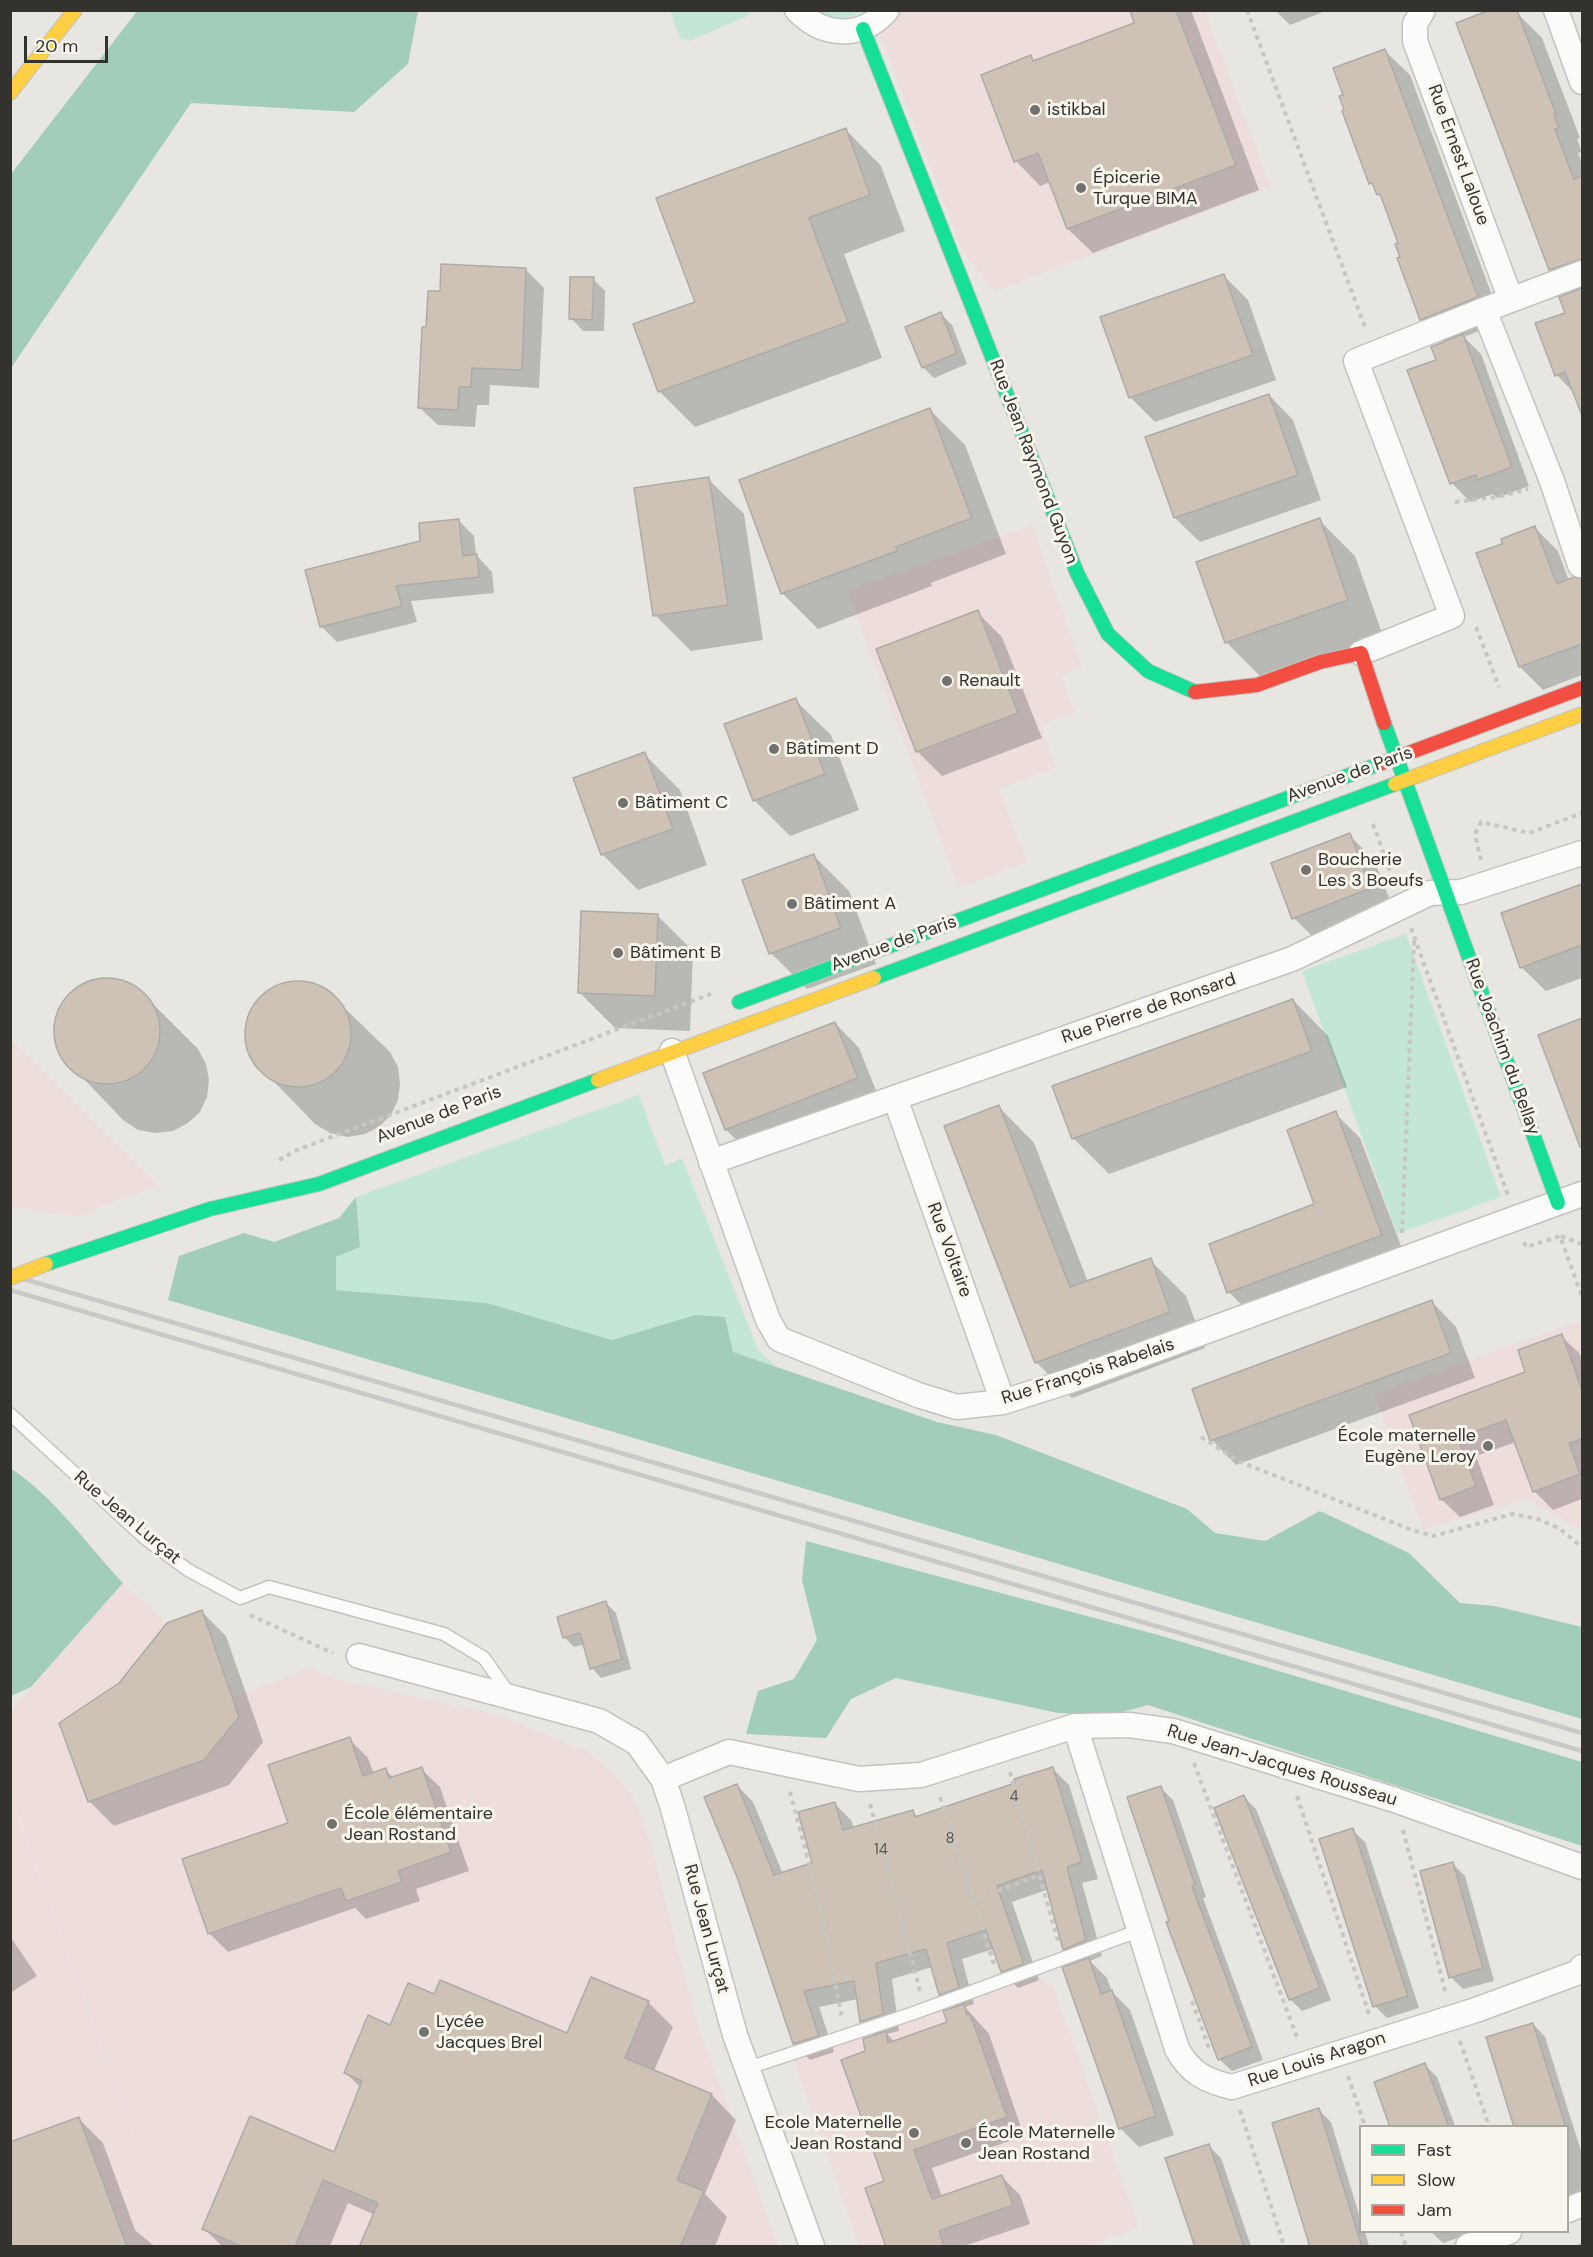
<!DOCTYPE html>
<html>
<head>
<meta charset="utf-8">
<style>
  body { margin:0 }
  #map { position:relative; width:1593px; height:2257px; overflow:hidden; background:#e7e6e1; font-family:"DM Sans",sans-serif }
  canvas { display:block }
  .frame { position:absolute; inset:0; border:12px solid #33322e; pointer-events:none }
  .legend { position:absolute; left:1359px; top:2125px; width:210px; height:108px; box-sizing:border-box; background:#f7f5ec; border:2px solid #a9a7a0; margin:0; padding:8px 10px; list-style:none; font-size:18px; color:#33322e }
  .legend li { display:flex; align-items:center; gap:12px; height:30px }
  .legend b { width:30px; border:2px solid #a9a7a0 }
  .scale { position:absolute; left:24px; top:36px; width:84px; height:27px; box-sizing:border-box; border:3px solid #33322e; border-top:0; padding-left:8px; font-size:18px; line-height:21px; white-space:nowrap; color:#33322e; -webkit-text-stroke:4px #f7f5ec; paint-order:stroke }
</style>
</head>
<body>
<div id="map">
<canvas width="1593" height="2257"></canvas>
<div class="frame"></div>
<ul class="legend">
<li><b style="height:8px;background:#16e098"></b>Fast</li>
<li><b style="height:8px;background:#ffcf43"></b>Slow</li>
<li><b style="height:8px;background:#f24e42"></b>Jam</li>
</ul>
<div class="scale">20 m</div>
</div>
<script>
const c = document.querySelector('canvas').getContext('2d');
c.lineJoin = 'round';
function paint(path, color) { c.fillStyle = color; c.fill(path, 'evenodd'); }
function stroke(path, color, width, dash) { c.strokeStyle = color; c.lineWidth = width; c.lineCap = dash ? 'butt' : 'round'; c.setLineDash(dash || []); c.stroke(path); }
function write(font, color, halo, rows, align = 'center') {
  c.font = font + ' "DM Sans",sans-serif'; c.lineWidth = 6; c.setLineDash([]); c.textBaseline = 'middle'; c.strokeStyle = halo; c.fillStyle = color; for (const [text, x, y, turn = 0] of rows) {
    c.save(); c.translate(x, y); c.rotate((+turn || 0) * Math.PI / 180); c.textAlign = isNaN(turn) ? turn : align; if (halo) c.strokeText(text, 0, 0); c.fillText(text, 0, 0); c.restore();
  }
}
const industrial = new Path2D(`
  M871,11h334l66,176 -275,104 -33,-38z
  M1032,525l50,142 -21,8 14,37 -34,13 15,42 -57,22 28,73 -68,26 -112,-297z
  M10,1039h1l148,147 -63,22 -13,9 -72,-10z
  M10,1796l92,253 72,197h-163z`);
const education = new Path2D(`
  M1582,1320v210l-56,-31 -103,31 -49,-136z
  M123,1583l44,40 35,-13 30,87 78,-29 26,11 165,37 86,35 24,20 24,28 17,50 43,167 83,230h-604l-163,-450v-85z
  M1033,1977l20,9 86,242 -51,18h-229l-66,-188z`);
const green = new Path2D(`
  M670,11v-1l80,1 -3,5 -58,25 -9,-3z
  M816,11h48c-16,10 -32,7 -48,0z
  M1406,934l95,263 -104,37 -95,-263z
  M639,1095l26,71 17,-8 76,192 17,16 -42,-14 -38,-37 -83,25 -125,-37 -151,-13v-33l24,-10 -4,-50z`);
const forest = new Path2D(`
  M138,10l280,1 -10,53 -54,48 -163,-9 -180,265v-194z
  M356,1197l4,50 -24,10v33l151,13 125,37 83,-25 30,2 8,35 204,70 59,13 191,74 28,24 50,8 55,-30 89,42 51,50 35,3 87,21v92l-1414,-419 11,-44 65,-23 30,9 65,-24z
  M10,1468c44,28 77,77 113,115l-92,104 -20,9z
  M806,1541l356,95 420,126v84l-434,-141 -37,10 -53,-2 -162,-35 -45,21 -25,39 -80,-4 12,-43 36,-12 23,-39 -15,-60z`);
const shadow = new Path2D(`
  M1131,10h60l68,180 -166,63 -25,-24 -18,-47 -10,4 -24,-25 15,-104 4,5 101,-38z
  M1275,10h53l-38,15z
  M1518,14l24,24 38,100 -3,1 5,13 -4,1 4,11v127l-8,3 -24,-24z
  M1385,51l25,24 92,247 -38,15 17,17 48,132 -32,12 -4,-4 -23,8 -18,-19 -14,-122 7,-18 -24,-24 -20,-61 -1,-14 -16,-44 -13,-17z
  M846,130l35,36 24,65 -61,23 38,104 -187,69 -36,-36 37,-89z
  M526,270l18,18 -5,100 -49,-3 -1,20h-12l-2,22 -37,-2 -18,-17 8,-80 13,-35z
  M1223,275l25,25 28,80 -121,42 -25,-25z
  M593,279l12,12 -1,40h-21l-12,-13z
  M1582,308v84l-7,2 -18,-19 -20,-51z
  M941,314l11,11 15,39 -33,14 -11,-11z
  M1269,395l24,25 28,80 -121,42 -25,-24z
  M930,410l35,35 41,109 -75,29 1,3 -114,43 -36,-36z
  M708,479l36,35 19,126 -72,11 -36,-36z
  M458,520l16,16 2,19 16,17 2,21 -83,8 6,21 -80,20 -15,-15 -15,-55 115,-30z
  M1319,520l36,36 28,80 -121,42 -36,-36z
  M1535,528l23,23 11,30 13,-1v95l-39,15 -23,-23 -42,-113 26,-9z
  M977,612l25,25 40,101 -100,38 -24,-24 -40,-102z
  M795,700l36,35 28,75 -69,26 -36,-36z
  M644,754l36,36 27,75 -69,25 -36,-36z
  M1349,835l25,25 21,53 -77,29 -24,-24z
  M814,856l35,35 27,73 -69,25 -36,-36 -27,-72z
  M1582,885v93l-36,13 -25,-24 -18,-53z
  M657,915l36,36 -3,80 -75,-3 -36,-36z
  M104,979l16,2 16,6 62,62 8,15 3,16 -2,17 -7,15 -12,11 -15,8 -17,2 -18,-3 -15,-10 -61,-64 -6,-16v-18l6,-17 11,-13 15,-10z
  M295,982l17,2 15,7 63,61 8,15 2,17 -2,16 -7,15 -12,12 -14,7 -18,3 -17,-4 -15,-9 -62,-64 -6,-17v-18l6,-16 11,-14 15,-9z
  M1293,1000l35,36 19,51 -238,87 -36,-36z
  M1582,1020v128l-42,-112z
  M835,1023l24,25 22,55 -130,51 -25,-24 -21,-56z
  M999,1107l35,36 54,139 62,-22 36,36 19,52 -133,50 -36,-36z
  M1335,1113l25,25 46,121 -153,58 -24,-25 87,-87z
  M1432,1302l24,25 19,51 -239,87 -24,-25z
  M1561,1336l19,18 2,7v138l-29,11 -19,-19 -18,-49 -40,14 18,49 -34,12 -19,-18 -30,-83 116,-44z
  M606,1603l10,10 15,56 -30,9 -9,-10 -7,-24 -11,3 -10,-10z
  M201,1611l25,25 37,106 -34,43 -115,41 -25,-25 31,-117z
  M349,1739l19,19 6,16 11,-4 9,8 27,-9 19,18 29,84 -53,18 4,12 -54,18 -11,-11 -127,44 -19,-19z
  M1053,1769l16,16 29,94 -16,4 20,73 -12,5 17,17 5,14 18,18 44,125 -35,12 -19,-19 -41,-165 -14,-14 -16,-60 -37,13 27,78 -21,8 -16,-16 -9,-23 -31,10 12,45 -9,3 24,27 35,102 -92,32 10,29 60,-20 18,18 10,29 -66,22h-77l-1,-64 -20,-130 10,-16 -14,-15 -4,-22 -39,8 15,45 -24,8 -16,-16 -57,-259 16,17 30,72 31,-10 21,-60 16,16 3,8 59,-16 6,6zM932,1967l8,27 15,14 -7,15 -53,19 -8,-8 12,-3 -7,-52z
  M1161,1788l12,12 33,97 -3,1 60,162 -31,11 -13,-12 -48,-137z
  M1244,1797l12,12 75,191 -29,11 -12,-12z
  M1352,1830l13,12 54,166 -32,10 -12,-12z
  M1453,1864l12,12 29,105 -31,8 -12,-12z
  M10,1936l27,40 -27,17z
  M435,1996l133,39 80,-33 25,25 -19,44 58,24 24,25 -31,74 22,23 -12,29h-354l14,-31 -27,-12 -18,43h-108l-18,-17 131,-75 26,-66 -15,-15 45,-46z
  M1533,2024l12,13 37,117v37l-14,5v-70h-52z
  M1425,2065l12,12 18,49h-63z
  M1319,2110l12,12 29,96v14h5l4,14h-58z
  M78,2118l25,25 32,87 19,16h-144z
  M1208,2145l13,13 30,88h-54z
  M1431,2232h44l-32,11z`);
const building = new Path2D(`
  M1130,10h46l60,155 -169,64 -29,-76 -24,9 -33,-87 50,-20 2,6 101,-38z
  M1490,10h27l39,104 -2,1 5,13 -4,1 19,50 8,-3v83l-33,11 -93,-247z
  M1385,49l93,248 -58,23 -23,-62 3,-1 -5,-13 3,-1 -18,-49 -3,1 -5,-12 -3,1 -27,-73 2,-1 -5,-14 4,-1 -10,-27z
  M846,128l24,67 -61,23 39,104 -190,70 -25,-68 62,-22 -39,-104z
  M441,264l85,4 -4,102 -50,-2 -1,19h-12l-1,23 -40,-2 4,-81h4l2,-36h12z
  M1224,274l29,81 -124,43 -29,-81z
  M570,277h24l-2,43 -23,-1z
  M1582,288v125h-1l-16,-41 -10,4 -20,-53 30,-10 -6,-16z
  M941,312l16,41 -35,15 -17,-41z
  M1463,334l49,133 -35,13 -1,-5 -26,9 -43,-114 29,-10 -5,-13z
  M1269,394l29,81 -124,43 -29,-81z
  M930,408l42,110 -76,29 1,4 -116,43 -42,-114z
  M709,477l19,128 -75,11 -19,-128z
  M1320,518l28,82 -123,43 -29,-81z
  M459,519l4,37 14,-2 2,23 -83,9 6,20 -82,21 -15,-57 115,-29 -1,-18z
  M1535,526l22,58 17,-7 8,2v65l-63,23 -43,-114 26,-9 -1,-5z
  M978,610l40,103 -102,39 -40,-103z
  M796,698l29,76 -72,27 -29,-77z
  M645,752l28,77 -72,26 -28,-77z
  M1350,833l21,55 -79,31 -21,-56z
  M814,854l27,74 -72,26 -27,-74z
  M1582,884v61l-62,23 -19,-55z
  M581,911l77,3 -3,82 -77,-3z
  M54 1031a53 53 0 1 1 106 0a53 53 0 1 1-106 0Z
  M245 1034a53 53 0 1 1 106 0a53 53 0 1 1-106 0Z
  M1293,999l19,52 -240,88 -20,-53z
  M1582,1018v129h-2l-42,-112z
  M835,1022l23,56 -133,52 -22,-57z
  M999,1105l71,182 81,-29 19,54 -135,51 -91,-237z
  M1336,1111l46,124 -155,58 -18,-49 105,-40 -27,-74z
  M1432,1300l19,53 -241,88 -18,-52z
  M1562,1334l20,56v49l-13,4 11,31 -47,18 -27,-72 -48,18 18,48 -36,14 -31,-85 116,-43 -7,-22z
  M606,1601l16,58 -32,10 -10,-36 -17,5 -6,-21z
  M202,1610l37,107 -35,43 -116,42 -29,-79 60,-40 48,-60z
  M350,1737l13,39 23,-8 3,10 33,-11 29,85 -53,19 4,11 -56,19 -5,-13 -133,46 -26,-75 106,-36 -20,-58z
  M1053,1767l29,95 -15,5 19,73 -23,10 -21,-80 -45,16 27,78 -23,8 -15,-42 -39,13 12,45 -20,7 -13,-46 -50,14 7,51 -23,8 -6,-41 -50,10 15,45 -26,8 -56,-167 -33,-80 33,-13 37,91 38,-12 -14,-51 37,-10 8,28 70,-20 2,7 100,-34 -1,-4z
  M1161,1786l34,99 -3,1 60,161 -34,13 -52,-138 3,-1 -42,-124z
  M1244,1795l76,193 -31,12 -75,-192z
  M1353,1828l55,168 -35,11 -54,-168z
  M1453,1862l30,106 -34,10 -29,-107z
  M1089,1958l12,36 11,-4 44,126 -37,13 -57,-162z
  M591,1977l58,24 -24,57 87,36 -35,86 27,11 -24,56h-321l19,-44 -55,-23 -28,67h-52l-41,-18 48,-113 84,36 28,-71 -18,-8 24,-58 22,10 18,-42 26,11 6,-14 127,53z
  M964,2004l3,11 3,-1 37,103 -93,33 18,49 70,-24 11,30 -74,26 5,16h-58l-21,-59 19,-7 -43,-121 24,-9 -2,-12 23,-8 2,12 59,-21 -4,-11z
  M1533,2023l33,104h-52l-28,-90z
  M1425,2063l24,64h-59l-16,-45z
  M1319,2108l43,139h-52l-38,-124z
  M79,2117l48,130h-117v-105z
  M1209,2144l35,103h-49l-30,-89z`);
const path = new Path2D(`
  M1247,10l119,320
  M1455,502l42,-5 31,-8
  M1476,627l23,60
  M1373,824l21,58
  M1481,860l-6,-26 6,-12 48,11 53,-20
  M1411,928l97,267
  M279,1160l18,-10 414,-156
  M1402,1233l12,-292
  M1561,1236l20,8 1,4
  M1524,1242l2,5 34,-11 22,61
  M1201,1437l37,24 174,69 22,6 78,-22 26,5 22,10 22,18
  M250,1615l83,38
  M1194,1763l104,277
  M1010,1772l48,169
  M790,1792l33,125 19,101
  M1297,1796l73,221
  M940,1797l54,167
  M870,1804l50,187
  M1403,1830l43,164
  M973,1901l66,-26
  M1192,2001l17,47
  M1460,2041l29,85
  M1348,2076l17,50
  M1240,2110l44,136
  M1401,2232l5,14
  M1578,2246l4,-1`);
const lane = new Path2D(`
  M10,1414l136,125 42,31 52,28 29,-11 175,47 40,24 26,37
  M748,2068l163,-54 227,-83`);
const street = new Path2D(`
  M797,10c26,27 64,30 90,0
  M1423,10l-8,14v17l96,259
  M1556,10l26,72
  M1580,565l-28,-84 -68,-171 98,-37
  M1361,653l91,-37 -96,-255 128,-51
  M672,1051l96,269 11,19 139,56 39,12 46,-5 69,-22 510,-186
  M895,1098l108,304
  M711,1162l581,-203 138,-66 31,-1 121,-39
  M359,1656l240,65 38,22 26,36 9,26 63,230 77,211
  M1075,1726l102,323c13,24 29,32 55,38l244,-77 103,-38 3,-5
  M663,1779l66,-27 130,27 62,-4 154,-49 54,-1 44,6 222,69 187,67
  M1568,2210l14,-6
  M1468,2246l41,-14`);
const fast = new Path2D(`
  M863,29l214,544 31,61 40,37 47,21
  M1384,723l174,480
  M874,978l521,-194
  M739,1002l643,-239
  M46,1264l164,-55 109,-25 279,-104`);
const slow = new Path2D(`
  M10,93l65,-83
  M1395,784l187,-70
  M598,1080l276,-102`);
const jam = new Path2D(`
  M1195,692l62,-7 63,-23 41,-9 23,70
  M1382,763l200,-75`);
const rail = new Path2D(`
  M10,1275l1572,458
  M10,1290l1572,461`);
const slowBridge = new Path2D(`
  M10,1278l36,-14`);
const markers = [
  [1035,110,6,"#72716d"],
  [1081,188,6,"#72716d"],
  [947,681,6,"#72716d"],
  [774,749,6,"#72716d"],
  [623,803,6,"#72716d"],
  [1306,870,6,"#72716d"],
  [792,904,6,"#72716d"],
  [618,953,6,"#72716d"],
  [1488,1446,6,"#72716d"],
  [332,1824,6,"#72716d"],
  [424,2032,6,"#72716d"],
  [914,2133,6,"#72716d"],
  [966,2143,6,"#72716d"]
];
const numberNames = [
  ["4",1014,1797],
  ["8",950,1839],
  ["14",881,1850]
];
const poiNames = [
  ["istikbal",1047,110],
  ["Épicerie",1093,178],
  ["Turque BIMA",1093,199],
  ["Renault",959,681],
  ["Bâtiment D",786,749],
  ["Bâtiment C",635,803],
  ["Boucherie",1318,860],
  ["Les 3 Boeufs",1318,881],
  ["Bâtiment A",804,904],
  ["Bâtiment B",630,953],
  ["École maternelle",1476,1436,"right"],
  ["Eugène Leroy",1476,1457,"right"],
  ["École élémentaire",344,1814],
  ["Jean Rostand",344,1835],
  ["Lycée",436,2022],
  ["Jacques Brel",436,2043],
  ["Ecole Maternelle",902,2123,"right"],
  ["Jean Rostand",902,2144,"right"],
  ["École Maternelle",978,2133],
  ["Jean Rostand",978,2154]
];
const streetNames = [
  ["Rue Ernest Laloue",1458,155,70],
  ["Rue Jean Raymond Guyon",1033,462,69],
  ["Avenue de Paris",1350,775,-20],
  ["Avenue de Paris",894,944,-20],
  ["Rue Pierre de Ronsard",1149,1009,-19],
  ["Rue Joachim du Bellay",1502,1047,70],
  ["Avenue de Paris",439,1115,-21],
  ["Rue Voltaire",949,1250,70],
  ["Rue François Rabelais",1088,1372,-18],
  ["Rue Jean Lurçat",127,1518,40],
  ["Rue Jean-Jacques Rousseau",1282,1766,17],
  ["Rue Jean Lurçat",706,1929,75],
  ["Rue Louis Aragon",1317,2060,-18]
];
paint(industrial, '#eddedb');
paint(education, '#eddedc');
paint(green, '#c4e6d4');
paint(forest, '#a2ceb9');
paint(shadow, '#0003');
paint(building, '#cdc2b5');
stroke(building, '#adaba8', 1.5);
stroke(lane, '#c3c2be', 15);
stroke(street, '#c3c2be', 27);
stroke(fast, '#c3c2be', 16);
stroke(slow, '#c3c2be', 16);
stroke(jam, '#c3c2be', 16);
stroke(path, '#c7c6c3', 4, [4.5, 4.5]);
stroke(lane, '#fbfbfa', 12);
stroke(street, '#fbfbfa', 24);
stroke(fast, '#16e098', 14);
stroke(slow, '#ffcf43', 14);
stroke(jam, '#f24e42', 14);
stroke(rail, '#c9c9c8', 4.5);
stroke(slowBridge, '#c3c2be', 16, []);
stroke(slowBridge, '#ffcf43', 14);
for (const [x, y, r, color] of markers) { const dot = new Path2D(); dot.arc(x, y, r, 0, 2 * Math.PI); c.fillStyle = color; c.fill(dot); stroke(dot, '#f7f5ec', 2); }
write('15px', '#5a5650', null, numberNames);
write('18px', '#33322e', '#f7f5ec', poiNames, 'left');
write('18px', '#33322e', '#f7f5ec', streetNames);
</script>
</body>
</html>
